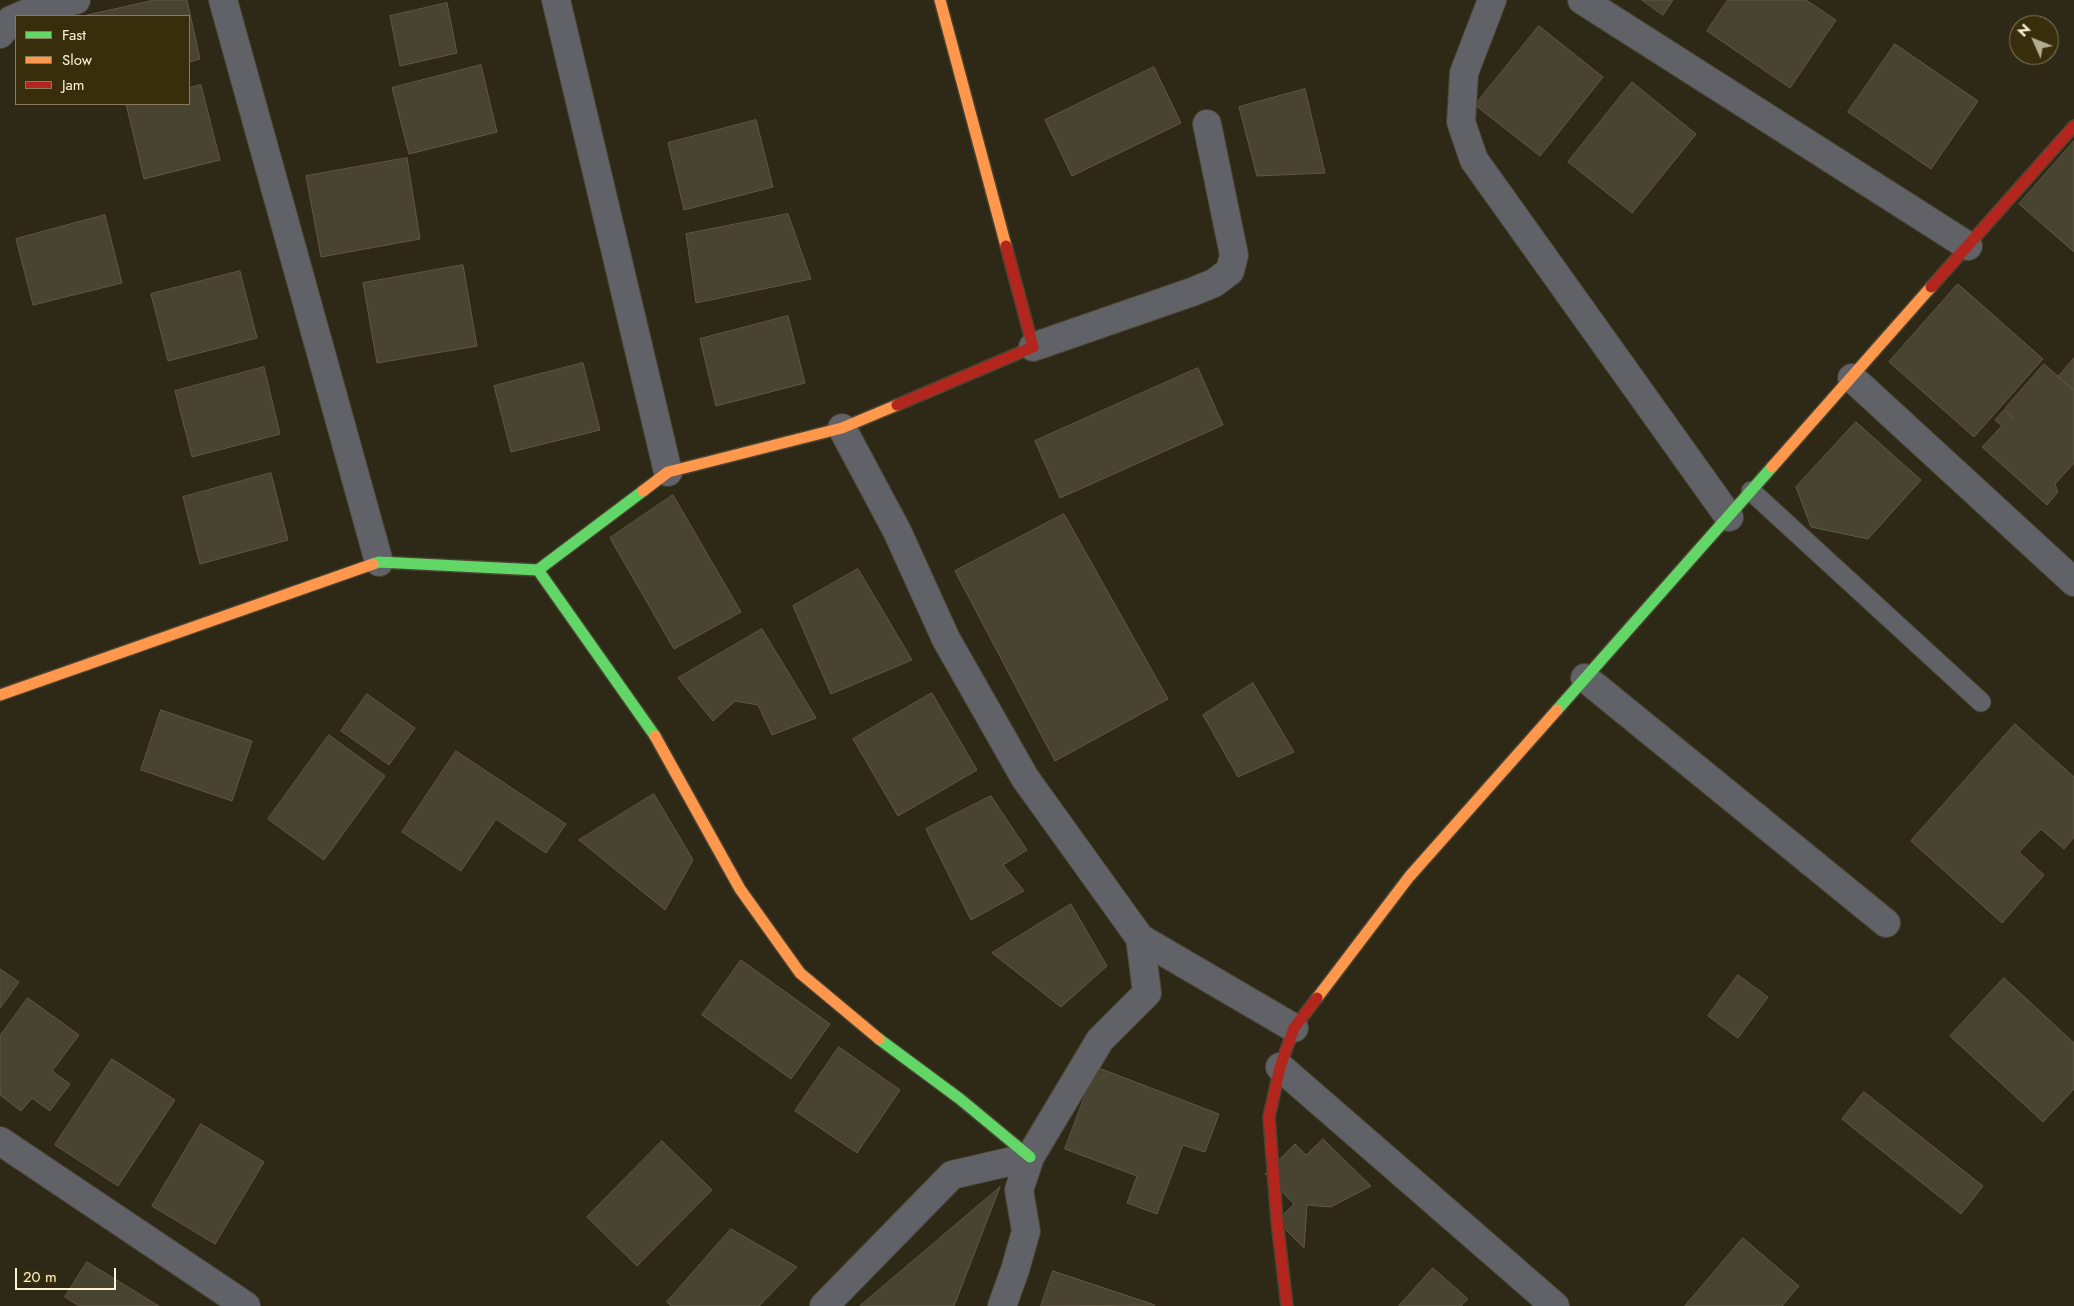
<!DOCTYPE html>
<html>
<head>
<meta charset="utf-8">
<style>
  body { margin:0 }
  #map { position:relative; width:2074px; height:1306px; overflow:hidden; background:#2e2816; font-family:Jost,sans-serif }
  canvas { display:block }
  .legend { position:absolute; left:15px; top:15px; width:175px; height:90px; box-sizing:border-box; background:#382e0b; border:1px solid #877d5b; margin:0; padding:6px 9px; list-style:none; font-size:15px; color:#fef4d3 }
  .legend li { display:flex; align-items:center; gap:10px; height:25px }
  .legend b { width:25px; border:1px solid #877d5b }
  .north { position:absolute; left:2009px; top:15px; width:50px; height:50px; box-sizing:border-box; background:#382e0b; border:1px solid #877d5b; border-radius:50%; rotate:314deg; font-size:14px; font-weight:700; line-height:20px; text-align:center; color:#fef4d3 }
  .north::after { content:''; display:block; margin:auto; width:18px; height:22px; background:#b5ad91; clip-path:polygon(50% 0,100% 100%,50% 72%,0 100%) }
  .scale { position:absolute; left:15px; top:1268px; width:101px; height:22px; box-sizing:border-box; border:2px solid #fef4d3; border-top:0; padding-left:6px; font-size:15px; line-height:18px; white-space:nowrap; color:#fef4d3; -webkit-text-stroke:4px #382e0b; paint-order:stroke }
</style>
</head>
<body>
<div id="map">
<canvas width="2074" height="1306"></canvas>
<ul class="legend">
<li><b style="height:6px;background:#63d668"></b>Fast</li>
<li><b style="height:6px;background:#ff974d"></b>Slow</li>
<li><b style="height:6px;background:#b3261e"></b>Jam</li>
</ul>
<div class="north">N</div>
<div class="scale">20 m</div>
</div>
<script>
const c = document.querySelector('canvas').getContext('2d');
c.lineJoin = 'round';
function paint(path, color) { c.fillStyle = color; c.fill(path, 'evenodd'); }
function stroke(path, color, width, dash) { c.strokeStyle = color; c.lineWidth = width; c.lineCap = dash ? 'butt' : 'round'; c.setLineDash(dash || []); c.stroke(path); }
const building = new Path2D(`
  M155,0h32l13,59 -11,3v-46h-106z
  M1642,0h31l-10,15z
  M1728,0h78l30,20 -46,68 -83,-57z
  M447,3l10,50 -57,13 -10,-50z
  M1539,26l64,51 -63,79 -65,-51z
  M1895,44l83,57 -47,68 -83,-57z
  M481,65l16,67 -88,22 -17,-66z
  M1154,67l27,56 -109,53 -27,-56z
  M1632,82l64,52 -64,79 -64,-51z
  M201,85l19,75 -76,19 -18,-75h63v-16z
  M1305,89l20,84 -68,3 -18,-69z
  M756,120l17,67 -89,23 -16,-67z
  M2074,141v111l-55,-48z
  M407,158l13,81 -99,18 -15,-81z
  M788,214l23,65 -115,24 -10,-69z
  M105,215l17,68 -89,22 -17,-66z
  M463,265l14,81 -100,17 -14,-80z
  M240,271l17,67 -89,23 -17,-67z
  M1958,284l85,75 -69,78 -85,-75z
  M788,316l17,67 -89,23 -16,-67z
  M2074,358v32l-16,-13z
  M583,363l17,67 -89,22 -17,-66z
  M2044,364l30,26v73l-19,21 3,8 -11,13 -65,-58 20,-21 -7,-6 9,-10 10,9 -9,-10z
  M264,367l16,67 -88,23 -17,-66z
  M1198,368l25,57 -163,73 -25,-57z
  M1856,422l65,58 -53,59 -57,-12 -15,-40z
  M271,473l17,67 -88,24 -17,-67z
  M673,495l68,117 -67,37 -64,-111z
  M1064,514l104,185 -113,62 -100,-190z
  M858,569l54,91 -81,34 -38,-88z
  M762,629l54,89 -44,17 -14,-30 -23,-4 -22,20 -35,-43z
  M1253,683l41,69 -56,25 -35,-62z
  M932,693l45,77 -79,46 -45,-77z
  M367,694l48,34 -26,37 -48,-34z
  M161,710l91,31 -20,60 -91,-31z
  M2015,724l59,53v60l-10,12 -23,-20 -22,23 25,23 -42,48 -91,-82z
  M329,735l56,41 -61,84 -56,-41z
  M456,751l110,73 -20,29 -50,-34 -35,52 -59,-39z
  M654,794l39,66 -28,50 -86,-70z
  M991,796l36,54 -24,15 21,26 -53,29 -45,-91z
  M1071,904l36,62 -46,41 -69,-54z
  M741,960l89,64 -39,55 -89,-64z
  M0,969l19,13 -19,26z
  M1738,975l30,22 -30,41 -30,-22z
  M2004,978l70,65v46l-31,33 -93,-86z
  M28,998l51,37 -27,36 18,13 -20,27 -18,-13 -11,13 -21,-16v-59z
  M839,1047l61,43 -43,63 -62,-42z
  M112,1059l63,41 -57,86 -63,-41z
  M1096,1067l123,47 -14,38 -22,-7 -26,69 -30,-11 10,-27 -72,-27z
  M1864,1092l119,94 -22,28 -119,-95z
  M201,1124l63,38 -49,82 -63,-38z
  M1323,1139l48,47 -40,21 -24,-2 -3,43 -27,-27 17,-17 -29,-30 30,-30 11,11z
  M662,1141l50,49 -75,76 -50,-49z
  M1000,1187l-46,119h-94z
  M731,1229l66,38 -38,39h-88l-4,-4z
  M1743,1238l56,48 -17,20h-97z
  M87,1262l72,44h-80l-14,-9z
  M1433,1268l35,31 -7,7h-62z
  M1053,1271l102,34 -114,1z`);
const lane = new Path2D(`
  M1751,491l230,211`);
const street = new Path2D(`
  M223,0l156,562
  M556,0l112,472
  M1492,0l-28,73 -3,49 13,38 255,357
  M1582,0l386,246
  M20,16l16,-6 40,-10
  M0,34l11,-14 5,-2
  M1033,347l159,-55 22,-9 16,-12 4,-16 -27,-131
  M1852,378l222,204
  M842,428l55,103 49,108 79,139 115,160 154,90
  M1585,678l301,245
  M1280,1067l275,239
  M0,1141l246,165
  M824,1306l128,-131 78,-18
  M1002,1306l13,-36 11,-39 -7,-41 11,-33 70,-117 47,-47 -7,-55`);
const fast = new Path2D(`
  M373,564l6,-2 159,8 105,-79
  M538,570l117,166
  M1557,710l215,-243
  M879,1039l81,60 70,58`);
const slow = new Path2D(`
  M940,0l66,246
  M1772,467l159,-180
  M643,491l25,-19 174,-44 55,-23
  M0,695l373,-131
  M655,736l85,153 60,84 79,66
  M1317,998l92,-121 148,-167`);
const jam = new Path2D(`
  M1931,287l143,-161
  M897,405l136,-58 -27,-101
  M1287,1306l-10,-85 -8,-104 11,-50 14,-39 23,-30`);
paint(building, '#494332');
stroke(building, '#5f5844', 1);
stroke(lane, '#494432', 21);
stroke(street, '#494432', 30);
stroke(fast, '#494432', 14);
stroke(slow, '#494432', 14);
stroke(jam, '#494432', 14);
stroke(lane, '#616268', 19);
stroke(street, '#616268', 28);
stroke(fast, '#63d668', 11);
stroke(slow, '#ff974d', 11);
stroke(jam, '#b3261e', 11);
</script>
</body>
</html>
